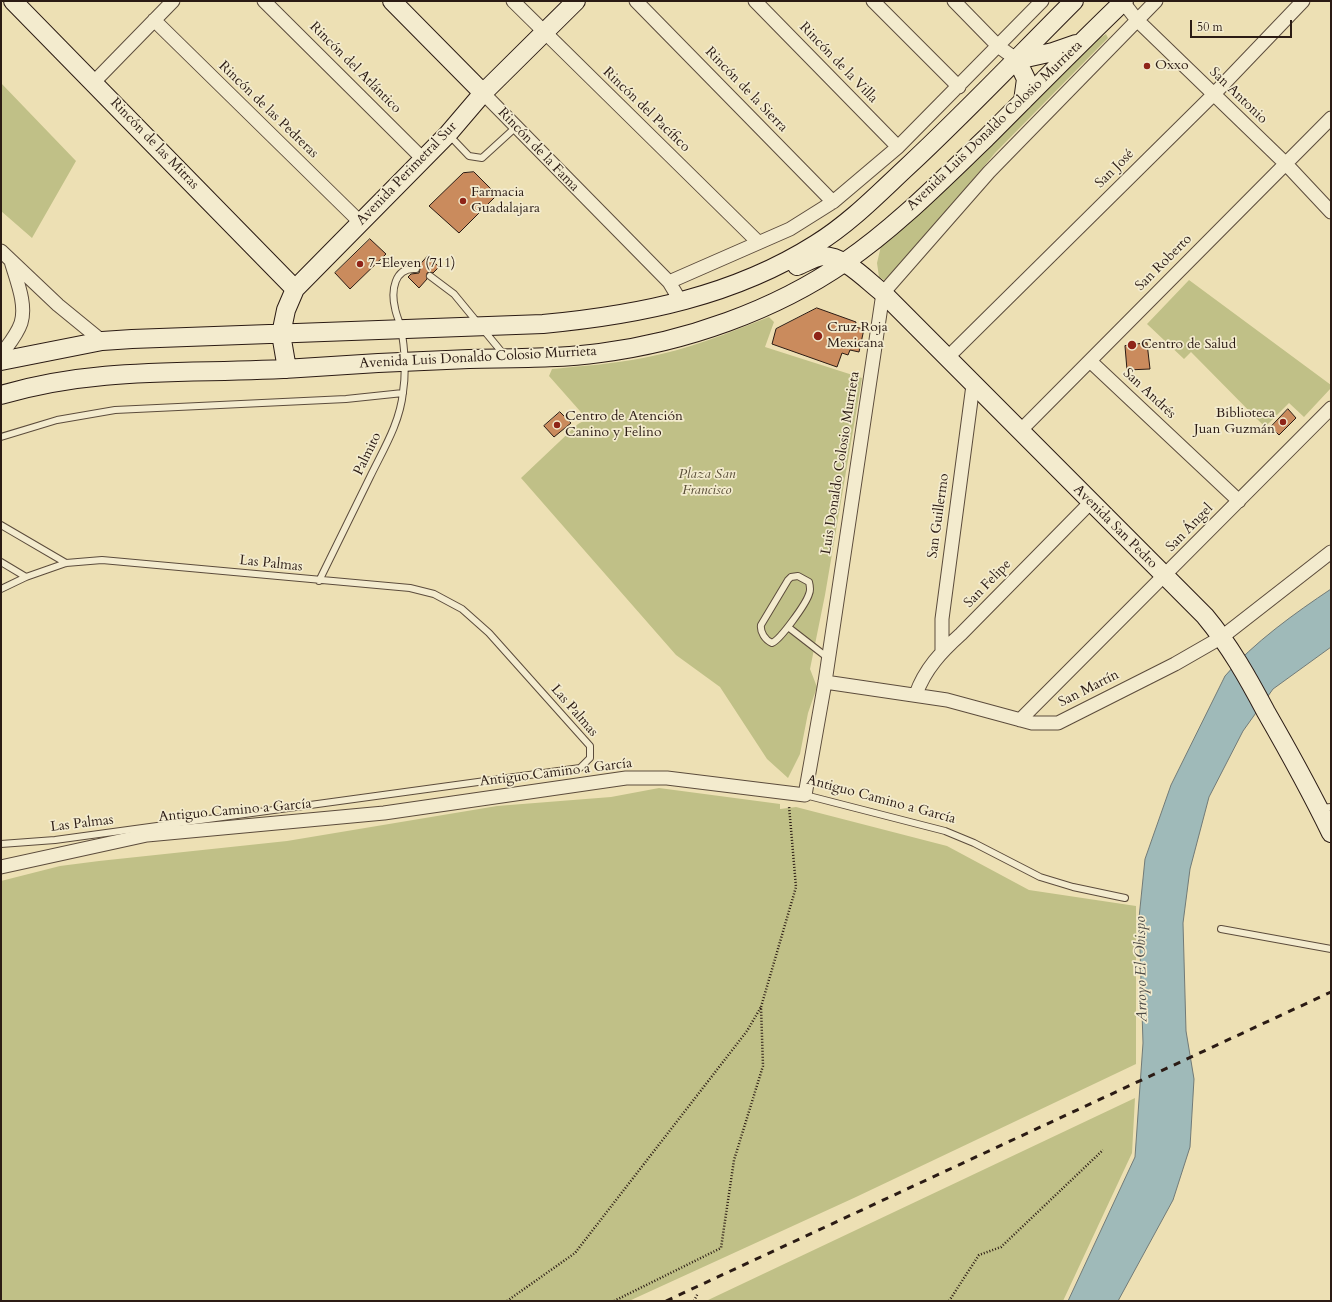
<!DOCTYPE html>
<html>
<head>
<meta charset="utf-8">
<style>
  body { margin:0 }
  #map { position:relative; width:1332px; height:1302px; overflow:hidden; background:#ede0b4; font-family:Cardo,serif }
  canvas { display:block }
  .frame { position:absolute; inset:0; border:2px solid #2b1b14; pointer-events:none }
  .scale { position:absolute; left:1190px; top:20px; width:102px; height:18px; box-sizing:border-box; border:2px solid #2b1b14; border-top:0; padding-left:5px; font-size:12px; line-height:14px; white-space:nowrap; color:#2b1b14; -webkit-text-stroke:3px #f3ebce; paint-order:stroke }
</style>
</head>
<body>
<div id="map">
<canvas width="1332" height="1302"></canvas>
<div class="frame"></div>
<div class="scale">50 m</div>
</div>
<script>
const c = document.querySelector('canvas').getContext('2d');
c.lineJoin = 'round';
function paint(path, color) { c.fillStyle = color; c.fill(path, 'evenodd'); }
function stroke(path, color, width, dash) { c.strokeStyle = color; c.lineWidth = width; c.lineCap = dash ? 'butt' : 'round'; c.setLineDash(dash || []); c.stroke(path); }
function write(font, color, halo, rows, align = 'center') {
  c.font = font + ' Cardo,serif'; c.lineWidth = 3.5; c.setLineDash([]); c.textBaseline = 'middle'; c.strokeStyle = halo; c.fillStyle = color; for (const [text, x, y, turn = 0] of rows) {
    c.save(); c.translate(x, y); c.rotate((+turn || 0) * Math.PI / 180); c.textAlign = isNaN(turn) ? turn : align; if (halo) c.strokeText(text, 0, 0); c.fillText(text, 0, 0); c.restore();
  }
}
const green = new Path2D(`
  M1106,34l2,4 -5,5 -108,110 -102,123 -9,4 -5,-3 -2,-14 4,-17 68,-60 148,-146z
  M1,83l75,78 -44,77 -31,-27z
  M1189,280l142,105v3l-27,29 -15,-14 -24,24 -74,-75 -7,7 -37,-35z
  M769,317l5,5 -9,25 97,31 -37,217 -15,74 7,18 -9,26 -8,41 -12,24 -21,-19 -47,-72 -44,-32 -155,-177 57,-54 9,-5 -38,-43 3,-7c30,-3 61,-5 91,-11 44,-8 85,-25 126,-41z
  M659,788l121,16v5l16,-2 151,39 82,44 107,16v158l-280,133 -227,104h-628v-420l59,-15 39,-5 188,-20 210,-35 114,-9z
  M1135,1098l-3,55 -69,148h-357z`);
const water = new Path2D(`
  M1331,589v58l-58,42 -30,42 -34,66 -19,72 -7,54 3,108 8,48 -4,68 -17,53 -55,101h-50l67,-144 8,-114 -4,-125 6,-59 26,-74 54,-109c28,-33 70,-63 106,-87z`);
const building = new Path2D(`
  M474,172l23,23 -38,38 -30,-27 34,-33z
  M370,239l16,15 -36,35 -15,-16z
  M428,256l11,11 -6,6 -3,-1 -3,1v6l-8,9 -11,-11 3,-3 8,-1 1,-4 -1,-3z
  M817,308l39,14 -1,5 9,2 -5,23 -9,-2 -2,5 -6,-2 -5,14 -65,-23 4,-15z
  M1147,343l3,26 -23,1 -2,-24z
  M1288,409l8,9 -17,17 -8,-8z
  M560,412l11,11 -17,14 -10,-11z`);
const path = new Path2D(`
  M507,1301l68,-48 172,-222 14,-24
  M614,1301l107,-53 13,-88 29,-94 -2,-59 35,-120 -7,-81
  M694,1301l4,-8
  M949,1301l30,-46 22,-8 102,-97`);
const lane = new Path2D(`
  M449,135l20,21 13,2 34,-31
  M430,276l24,18 51,62
  M1,437l56,-17 58,-10 231,-11 57,-6
  M1,525l65,38
  M1,562l25,15
  M798,576l11,6c1,4 2,8 0,12 -3,10 -29,46 -37,49 -7,-3 -12,-11 -11,-18l27,-45 3,-3z
  M319,581c17,-35 34,-70 51,-104 13,-27 30,-54 33,-85 3,-19 2,-44 -2,-63 -1,-7 -5,-14 -6,-21 -4,-17 -1,-41 21,-39
  M1,589l25,-12 40,-14 36,-3 308,28 24,6 28,15 27,24 101,113v12l-10,10 -525,72 -54,4
  M788,627l40,31
  M805,795l140,36 29,12 66,34 33,10 52,11
  M1320,808l11,-1
  M1221,929l110,20`);
const street = new Path2D(`
  M264,1l159,158
  M513,1l245,241
  M636,1l197,201
  M755,1l143,146
  M873,1l86,86
  M954,1l44,45 19,14
  M1123,2l14,18 149,144 45,48
  M154,20l206,202
  M94,82l79,-81
  M483,93l186,189 12,20
  M1,251l57,54 44,36
  M669,282l121,-53 43,-27 65,-55 144,-146
  M1,355c7,-10 16,-20 20,-32 6,-19 -5,-44 -10,-62
  M947,358l267,-264 89,-93
  M1090,361l149,140
  M1020,431l311,-313
  M942,652v-33l31,-234
  M825,682l122,18 85,23h26l117,-59 47,-27 109,-85
  M916,694c9,-25 25,-42 45,-60l130,-132
  M1020,720l311,-312
  M1,867l146,-32 237,-22 242,-35h41l138,17 20,-113 58,-389 106,-121 167,-171`);
const secondary = new Path2D(`
  M13,1l282,288
  M392,1l91,92
  M1023,101l3,-22 -9,-19 36,-8 23,-8
  M797,266c8,-3 17,-9 26,-10 22,0 44,25 60,37l322,323c25,30 43,62 61,96 23,40 45,80 65,121
  M1,361l101,-20 30,-2 411,-15c96,-9 191,-28 273,-80 34,-21 62,-50 91,-77 57,-53 111,-110 167,-166
  M287,369l-6,-35 5,-24 9,-21 153,-155 35,-41 93,-92
  M1,395c100,-30 197,-20 299,-27 56,-4 112,-7 169,-9 43,-1 88,0 131,-6 85,-11 174,-42 245,-91 51,-35 96,-81 141,-124 46,-46 91,-92 138,-137`);
const rail = new Path2D(`
  M666,1301l665,-309`);
const markers = [
  [1147,66,4,"#8f2418"],
  [463,201,4,"#8f2418"],
  [360,264,4,"#8f2418"],
  [818,336,5,"#8f2418"],
  [1132,345,5,"#8f2418"],
  [1283,422,4,"#8f2418"],
  [557,425,4,"#8f2418"]
];
const streetNames = [
  ["Rincón de la Villa",838,63,46],
  ["Rincón del Atlántico",355,68,45],
  ["Rincón de la Sierra",746,90,46],
  ["San Antonio",1238,96,44],
  ["Rincón de las Pedreras",268,110,44],
  ["Rincón del Pacífico",646,110,44],
  ["Avenida Luis Donaldo Colosio Murrieta",995,126,-44],
  ["Rincón de las Mitras",154,144,46],
  ["Rincón de la Fama",538,150,46],
  ["San José",1115,169,-45],
  ["Avenida Perimetral Sur",407,174,-46],
  ["San Roberto",1164,263,-45],
  ["Avenida Luis Donaldo Colosio Murrieta",478,358,-3],
  ["San Andrés",1149,394,43],
  ["Palmito",368,454,-64],
  ["Luis Donaldo Colosio Murrieta",841,463,-81],
  ["San Guillermo",939,516,-82],
  ["Avenida San Pedro",1115,527,45],
  ["San Ángel",1190,528,-46],
  ["Las Palmas",271,564,6],
  ["San Felipe",988,584,-46],
  ["San Martín",1089,689,-27],
  ["Las Palmas",574,711,49],
  ["Antiguo Camino a García",556,773,-7],
  ["Antiguo Camino a García",881,800,15],
  ["Antiguo Camino a García",235,811,-5],
  ["Las Palmas",82,824,-7]
];
const poiNames = [
  ["Oxxo",1155,66],
  ["Farmacia",471,193],
  ["Guadalajara",471,209],
  ["7-Eleven (711)",368,264],
  ["Cruz Roja",827,328],
  ["Mexicana",827,344],
  ["Centro de Salud",1141,345],
  ["Biblioteca",1275,414,"right"],
  ["Juan Guzmán",1275,430,"right"],
  ["Centro de Atención",565,417],
  ["Canino y Felino",565,433]
];
const parkNames = [
  ["Plaza San",707,475],
  ["Francisco",707,491]
];
const waterNames = [
  ["Arroyo El Obispo",1142,969,-91]
];
paint(green, '#c0c087');
paint(water, '#9fbab9');
stroke(water, '#717a77', 1);
paint(building, '#ca8b5d');
stroke(building, '#2b1b14', 1);
stroke(lane, '#5c4c3c', 8);
stroke(street, '#5c4c3c', 15);
stroke(secondary, '#2b1b14', 20);
stroke(path, '#2b1b14', 2.5, [1, 2]);
stroke(lane, '#f3ebce', 6);
stroke(street, '#f3ebce', 13);
stroke(secondary, '#f3ebce', 18);
stroke(rail, '#2b1b14', 3, [7, 7]);
for (const [x, y, r, color] of markers) { const dot = new Path2D(); dot.arc(x, y, r, 0, 2 * Math.PI); c.fillStyle = color; c.fill(dot); stroke(dot, '#f3ebce', 1.5); }
write('14px', '#2b1b14', '#f3ebce', streetNames);
write('14px', '#2b1b14', '#f3ebce', poiNames, 'left');
write('italic 14px', '#584d36', '#f3ebce', parkNames);
write('italic 15px', '#4e4b46', '#f3ebce', waterNames);
</script>
</body>
</html>
